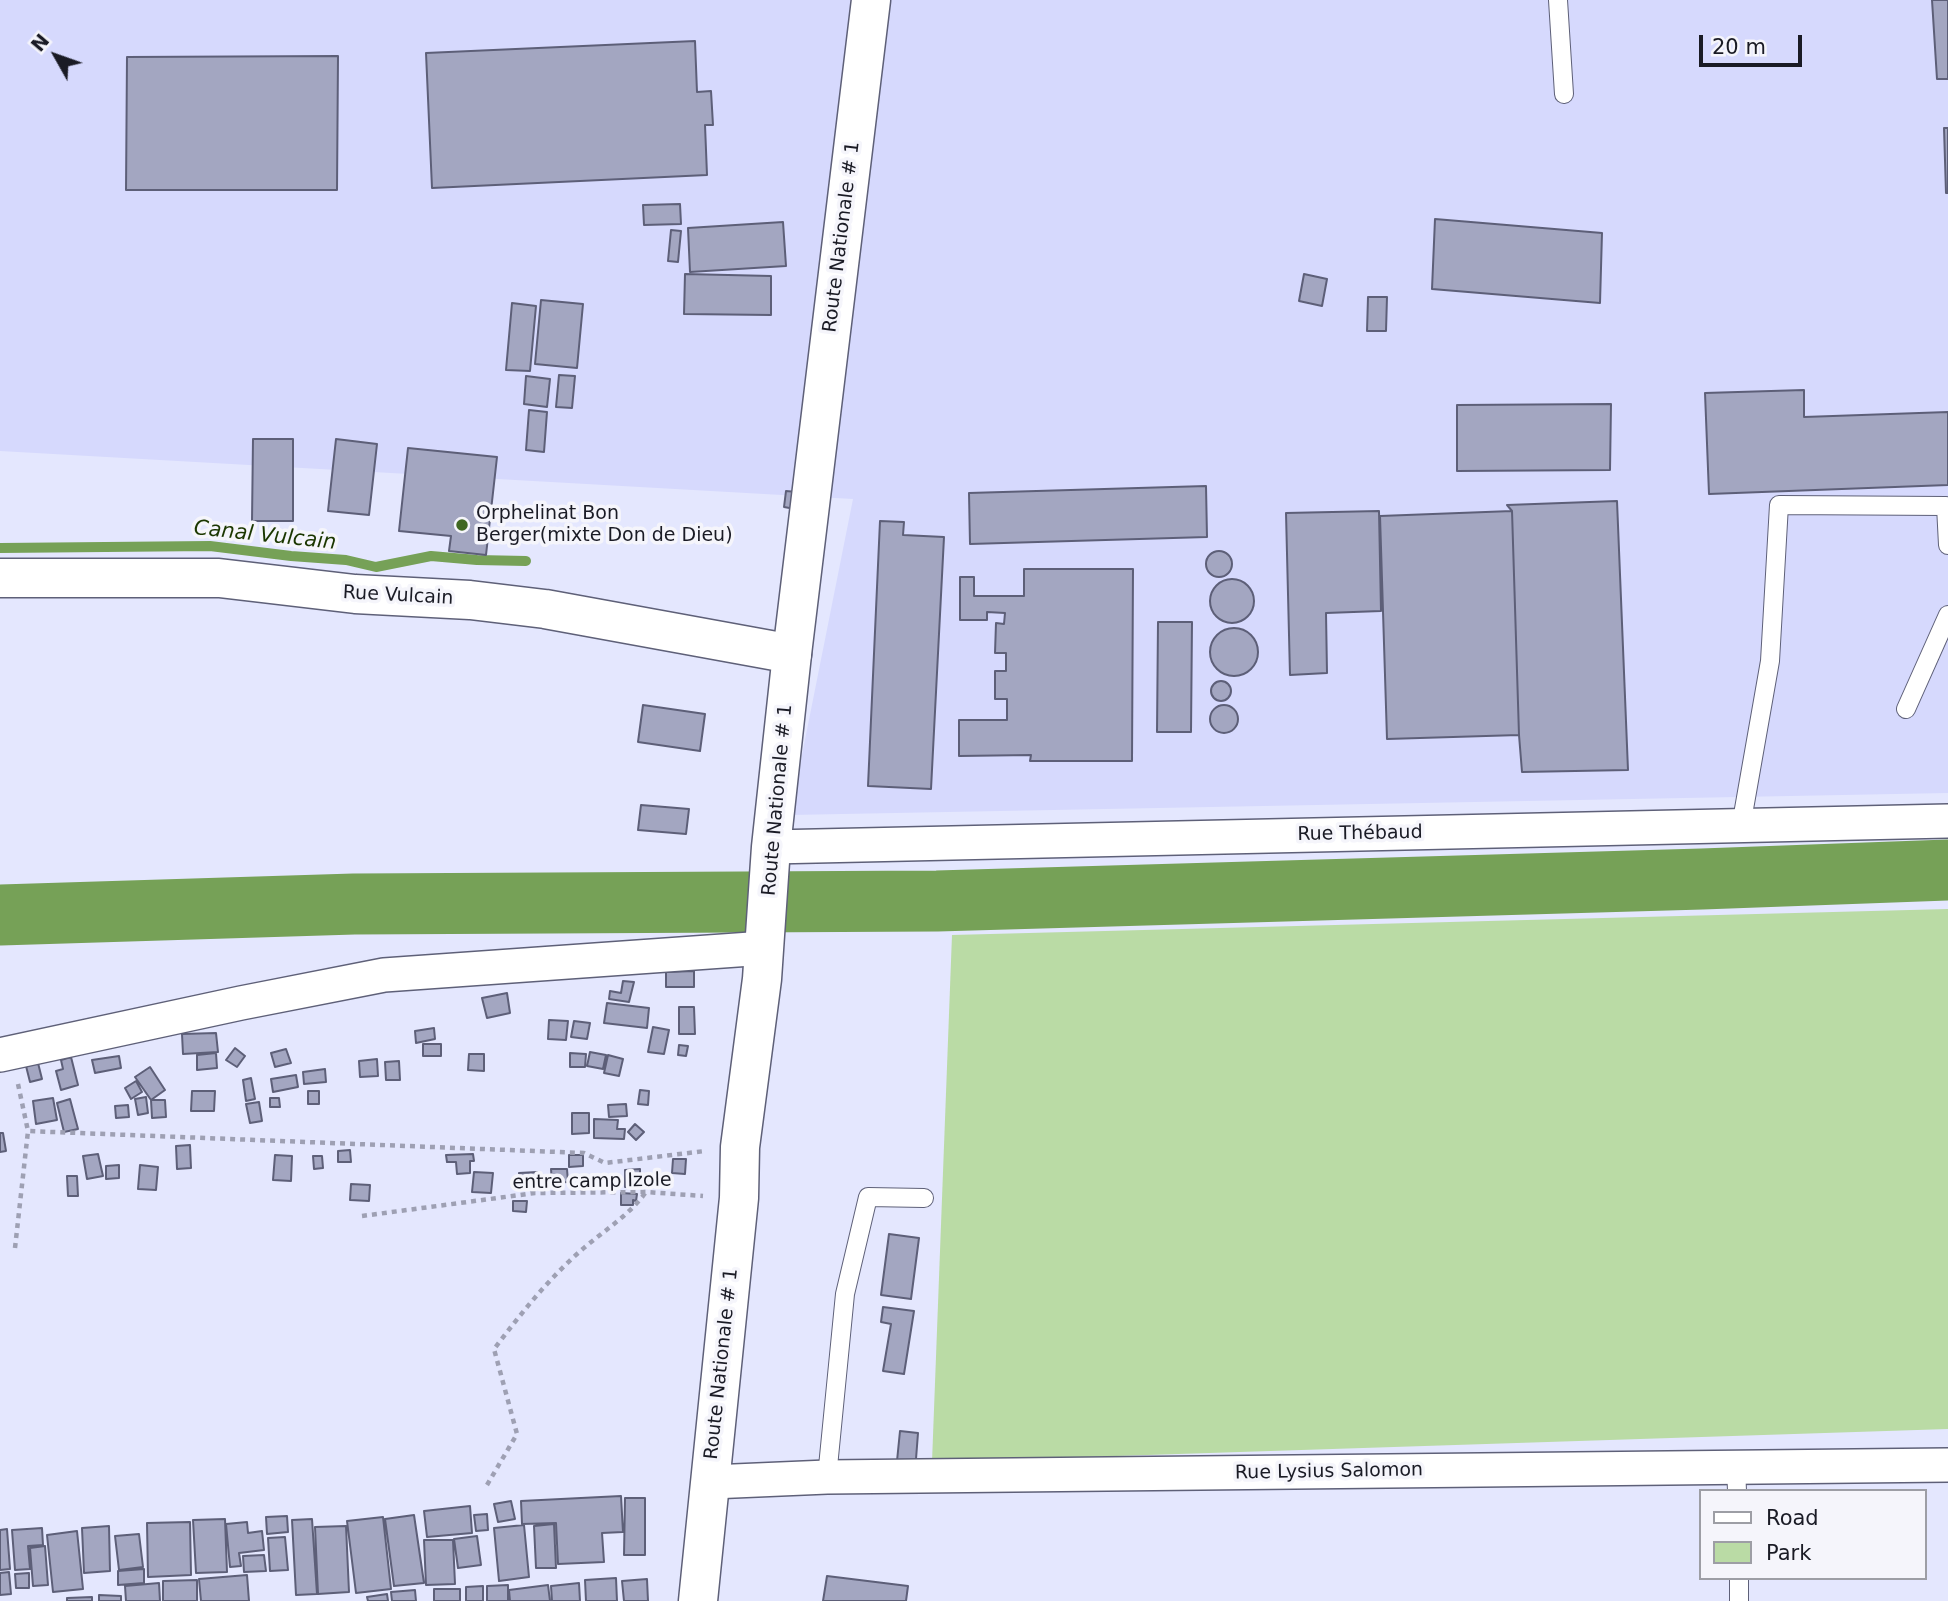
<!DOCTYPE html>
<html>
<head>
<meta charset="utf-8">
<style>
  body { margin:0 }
  #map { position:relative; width:1948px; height:1601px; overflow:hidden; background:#e4e7fe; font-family:"DejaVu Sans",sans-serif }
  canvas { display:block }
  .legend { position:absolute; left:1699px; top:1489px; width:228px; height:91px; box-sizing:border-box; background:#f5f5fb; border:2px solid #9d9ea5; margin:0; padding:9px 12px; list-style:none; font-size:21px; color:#1a1b25 }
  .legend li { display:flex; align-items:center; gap:14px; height:35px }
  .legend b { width:35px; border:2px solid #9d9ea5 }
  .north { position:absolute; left:21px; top:21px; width:70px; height:70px; -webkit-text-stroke:5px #f5f5fb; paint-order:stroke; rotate:310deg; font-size:19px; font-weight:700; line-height:28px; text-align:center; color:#1a1b25 }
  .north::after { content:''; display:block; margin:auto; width:24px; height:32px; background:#1a1b25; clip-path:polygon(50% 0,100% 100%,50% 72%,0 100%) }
  .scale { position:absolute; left:1699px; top:35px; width:103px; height:32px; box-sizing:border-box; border:4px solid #1a1b25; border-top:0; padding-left:9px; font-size:21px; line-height:24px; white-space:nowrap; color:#1a1b25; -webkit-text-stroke:5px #f5f5fb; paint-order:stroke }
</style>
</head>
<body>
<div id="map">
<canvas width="1948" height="1601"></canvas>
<ul class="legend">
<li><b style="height:9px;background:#fff"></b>Road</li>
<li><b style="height:19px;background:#badba5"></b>Park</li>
</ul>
<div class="north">N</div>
<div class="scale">20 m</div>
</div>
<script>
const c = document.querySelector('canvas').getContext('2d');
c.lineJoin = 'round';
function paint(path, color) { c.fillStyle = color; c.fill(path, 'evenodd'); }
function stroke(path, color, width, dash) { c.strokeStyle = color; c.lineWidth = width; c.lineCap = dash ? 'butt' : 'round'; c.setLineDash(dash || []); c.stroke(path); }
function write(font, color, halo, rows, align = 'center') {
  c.font = font + ' "DejaVu Sans",sans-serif'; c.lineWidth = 7; c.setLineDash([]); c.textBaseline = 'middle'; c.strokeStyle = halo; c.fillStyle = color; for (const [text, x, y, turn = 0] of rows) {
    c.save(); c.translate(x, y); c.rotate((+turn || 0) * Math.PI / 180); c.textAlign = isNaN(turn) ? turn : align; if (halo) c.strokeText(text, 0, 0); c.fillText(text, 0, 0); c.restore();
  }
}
const built = new Path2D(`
  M0,0h1948v793l-1158,22 63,-316 -853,-48z`);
const green = new Path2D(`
  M1948,909v520l-1016,33 20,-527z`);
const stream = new Path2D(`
  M0,548l210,-2 81,10 55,4 30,7 55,-11 46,4 49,1`);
const river = new Path2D(`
  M0,915l354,-11 583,-3 765,-22 246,-9`);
const building = new Path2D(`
  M1932,0h16v79h-11z
  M695,41l2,51 14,-1 2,34h-8l2,50 -275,13 -6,-135z
  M338,56l-1,134h-211l1,-133z
  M1944,128h4v65h-2z
  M680,204l1,20 -37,1 -1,-20z
  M1435,219l167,14 -2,70 -168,-14z
  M783,222l3,44 -96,6 -2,-44z
  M671,230l10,1 -3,31 -10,-1z
  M685,274l86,2v39l-87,-1z
  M1304,274l23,5 -5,27 -23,-5z
  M1368,297h19l-1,34h-19z
  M541,300l42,4 -6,64 -42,-4z
  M512,303l24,3 -6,65 -24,-1z
  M559,375l16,1 -3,32 -16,-1z
  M526,376l24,3 -3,28 -23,-3z
  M1804,390v27l144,-5v73l-239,9 -4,-101z
  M1611,404l-1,66 -153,1v-66z
  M529,410l18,2 -3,40 -18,-2z
  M253,439h40v82h-41z
  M336,439l41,5 -8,71 -41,-4z
  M408,448l89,9 -11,98 -37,-4 2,-15 -52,-5z
  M1206,486l1,51 -237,7 -1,-51z
  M786,491l11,1 -2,17 -11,-2z
  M1617,501l11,269 -106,2 -3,-37 -7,-224 -5,-6z
  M1379,511l2,100 -55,2 1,60 -37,2 -4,-162z
  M1512,511l7,224 -132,4 -7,-223z
  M880,521l24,1 -1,13 41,2 -13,252 -63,-3z
  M1206 564a13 13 0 1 1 26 0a13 13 0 1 1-26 0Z
  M1024,569h109l-1,192h-102l1,-6 -72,1v-36h48v-21h-12v-28h11v-18h-11l1,-30 8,1 1,-11 -18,-1v8h-27v-43h14v19h50z
  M1210 601a22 22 0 1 1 44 0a22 22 0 1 1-44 0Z
  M1158,622h34l-1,110h-34z
  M1210 652a24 24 0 1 1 48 0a24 24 0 1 1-48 0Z
  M1211 691a10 10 0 1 1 20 0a10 10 0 1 1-20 0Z
  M1210 719a14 14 0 1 1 28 0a14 14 0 1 1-28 0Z
  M643,705l62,9 -5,37 -62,-9z
  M641,805l48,4 -3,25 -48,-4z
  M694,971v16h-28v-15z
  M623,981l11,1 -5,20 -20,-3 1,-8 11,2z
  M507,993l3,20 -23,5 -5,-20z
  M607,1003l42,5 -2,20 -43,-5z
  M679,1007h15l1,27h-16z
  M549,1020l19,1 -2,19 -18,-1z
  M574,1021l16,2 -3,16 -16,-2z
  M653,1027l16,3 -5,24 -16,-2z
  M434,1028l1,11 -19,4 -1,-12z
  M216,1033l2,19 -35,2 -1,-20z
  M423,1044h18v12h-18z
  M679,1045l9,1 -2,10 -8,-1z
  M235,1048l10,8 -8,11 -11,-7z
  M286,1049l5,14 -16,4 -4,-14z
  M590,1052l16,3 -3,14 -16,-3z
  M216,1053l1,15 -20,2v-15z
  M570,1053l16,1 -1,13h-15z
  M469,1054h15v17l-16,-1z
  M608,1055l15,4 -4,17 -15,-3z
  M119,1056l2,12 -26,5 -3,-13z
  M71,1057l7,28 -17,5 -5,-19 7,-2 -2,-9z
  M377,1059l1,17 -18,1 -1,-16z
  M399,1061l1,19h-14l-1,-18z
  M38,1063l4,16 -12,3 -4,-16z
  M150,1067l15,23 -14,10 -16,-23z
  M325,1069l1,13 -22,2 -1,-12z
  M296,1075l2,12 -25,5 -2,-13z
  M251,1078l4,21 -9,2 -3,-21z
  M136,1081l6,11 -11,7 -6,-11z
  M640,1090l9,1 -1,14 -10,-1z
  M192,1091h23l-1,20h-23z
  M308,1091h11v13h-11z
  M146,1097l2,16 -10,2 -3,-16z
  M53,1098l4,22 -21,4 -3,-23z
  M270,1098h9l1,9h-10z
  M70,1099l8,30 -14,3 -7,-29z
  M151,1100h14l1,17 -14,1z
  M259,1102l3,19 -12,2 -4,-19z
  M626,1104l1,12 -18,1 -1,-12z
  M128,1105l1,12 -13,1 -1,-12z
  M572,1113h17v20l-17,1z
  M594,1119l24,1 -1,9h8l-1,10 -30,-1z
  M635,1124l9,8 -8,8 -8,-8z
  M0,1133h3l3,18 -6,1z
  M190,1145l1,23 -14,1 -1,-23z
  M350,1150l1,12h-13v-11z
  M98,1154l5,22 -16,3 -4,-23z
  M473,1154l1,7h-4v12l-13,1 -1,-12h-9l-1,-7z
  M275,1155l17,1 -1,25 -18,-1z
  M569,1155h14v11l-14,1z
  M313,1156h9l1,12 -9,1z
  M673,1159h13l-1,15 -13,-1z
  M119,1165v13l-13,1v-13z
  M140,1165l18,2 -2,23 -18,-1z
  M551,1169h16l1,13 -16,1z
  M640,1169v18h-15v-17z
  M474,1172l19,1 -2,20 -19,-1z
  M537,1172l1,13 -18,2 -1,-14z
  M67,1176h10l1,20h-10z
  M351,1184l19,1 -1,16 -19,-1z
  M621,1193l16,1 -1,7 -3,-1v5h-12z
  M513,1201h14l-1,11 -13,-1z
  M889,1234l30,4 -8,61 -30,-4z
  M883,1307l31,4 -10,63 -21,-3 8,-47 -10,-2z
  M900,1431l18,2 -3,39 -19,-1z
  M621,1496l2,36 -21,1 2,29 -46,2 -2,-41 -34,1 -1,-23z
  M625,1498h20v57h-21z
  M511,1501l4,18 -17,3 -4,-18z
  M470,1506l2,27 -45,4 -3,-26z
  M487,1514l1,16 -12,1 -2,-16z
  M414,1515l10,68 -30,3 -9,-67z
  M287,1516l1,16 -21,2 -1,-17z
  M383,1517l8,72 -35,4 -9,-72z
  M225,1519l2,53 -31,1 -3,-53z
  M312,1519l5,75 -21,1 -4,-75z
  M190,1522l1,53 -43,2 -1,-54z
  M247,1522l1,11 14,-2 2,19 -25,3 2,13 -11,1 -4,-43z
  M554,1524l2,44h-20l-2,-42z
  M524,1525l5,52 -30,4 -5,-53z
  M109,1526l1,45 -26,2 -2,-45z
  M346,1526l3,66 -31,2 -3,-67z
  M42,1528l1,17 -15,1 2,23 -15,1 -3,-40z
  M7,1529l3,40 -10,1v-40z
  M77,1531l6,58 -30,3 -6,-57z
  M139,1534l4,33 -24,3 -4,-34z
  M477,1536l4,29 -23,3 -4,-29z
  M285,1537l3,33 -18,1 -2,-33z
  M424,1540h29l2,44 -29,1z
  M45,1546l3,39 -15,1 -3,-38z
  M264,1555l2,16 -22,1 -1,-16z
  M144,1569v14l-26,2v-14z
  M9,1572l2,22 -11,1v-22z
  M29,1573v15h-13l-1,-14z
  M247,1575l2,26h-48l-2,-22z
  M827,1576l81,10 -2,15h-83z
  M616,1578l1,23h-31l-1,-21z
  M647,1579l1,22h-24l-2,-20z
  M197,1580v21h-34v-20z
  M159,1583l1,18h-34l-1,-15z
  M579,1583l1,18h-28l-1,-15z
  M508,1585v16h-21v-15z
  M548,1585l2,16h-40l-1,-11z
  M483,1586v15h-17v-14z
  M434,1589h26v12h-26z
  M415,1590l1,11h-24l-1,-9z
  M387,1594l1,7h-20l-1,-4z
  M99,1595l22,1v5h-22z
  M92,1597v4h-25v-3z`);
const path = new Path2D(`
  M18,1084l10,47
  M362,1216l173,-23 111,-1 57,4
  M15,1248l13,-117 556,22 21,10 100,-12
  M487,1485l30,-51 -23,-85c26,-34 51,-66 83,-95 23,-21 51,-37 69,-62`);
const lane = new Path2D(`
  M1558,0l6,94
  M1906,709l42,-94
  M1741,826l29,-165 9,-156 167,1 2,39
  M1736,1467l1,24
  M827,1477l18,-183 23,-97 56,1
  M1739,1578v23`);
const street = new Path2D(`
  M771,847l1177,-26
  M0,1055l241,-52 143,-28 381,-27
  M711,1482l116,-5 1121,-12`);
const secondary = new Path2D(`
  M0,578h219l136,16 115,6 75,9 247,45`);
const primary = new Path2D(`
  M698,1601l41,-403 1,-51 22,-168 9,-132 21,-193 79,-654`);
const markers = [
  [462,525,7,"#406721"]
];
const streetNames = [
  ["Route Nationale # 1",842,237,-83],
  ["Rue Vulcain",398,596,3],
  ["Route Nationale # 1",778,800,-85],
  ["Rue Thébaud",1360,834,-1],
  ["entre camp Izole",592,1182,-1],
  ["Route Nationale # 1",722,1364,-84],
  ["Rue Lysius Salomon",1329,1472,-1]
];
const poiNames = [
  ["Orphelinat Bon",476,514],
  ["Berger(mixte Don de Dieu)",476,536]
];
const waterNames = [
  ["Canal Vulcain",265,536,6]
];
paint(built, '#d6d9fd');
paint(green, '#badba5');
stroke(stream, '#76a157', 10);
stroke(river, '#76a157', 61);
paint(building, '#a3a6c1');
stroke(building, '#5d5f78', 2);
stroke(lane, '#5e6078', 20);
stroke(street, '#5e6078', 36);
stroke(secondary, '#5e6078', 41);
stroke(primary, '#5e6078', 41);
stroke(path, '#9ea0b3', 4.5, [5, 5]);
stroke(lane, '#fff', 18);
stroke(street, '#fff', 33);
stroke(secondary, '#fff', 38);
stroke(primary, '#fff', 38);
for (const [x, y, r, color] of markers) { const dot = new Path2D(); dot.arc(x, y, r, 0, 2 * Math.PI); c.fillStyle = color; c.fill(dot); stroke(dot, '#f5f5fb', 2.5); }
write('19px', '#1a1b25', '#f5f5fb', streetNames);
write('19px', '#1a1b25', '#f5f5fb', poiNames, 'left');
write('italic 21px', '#1b3700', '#f5f5fb', waterNames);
</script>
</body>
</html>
